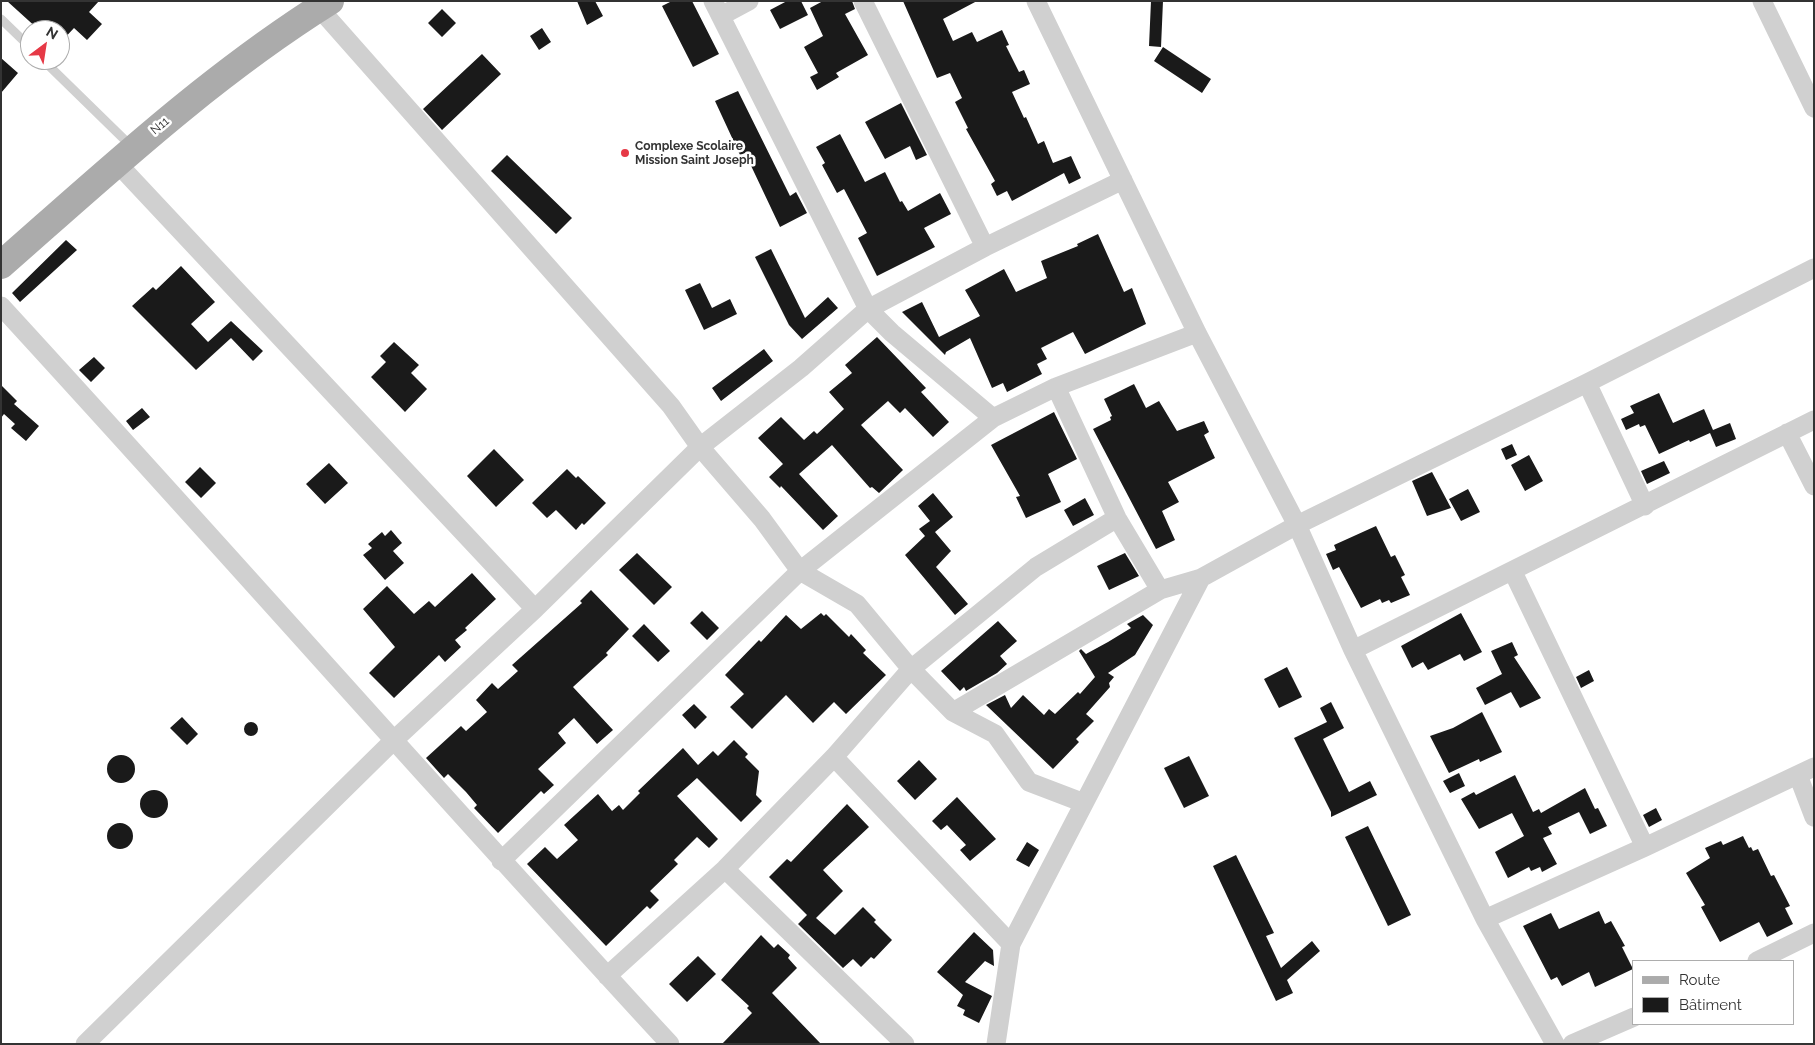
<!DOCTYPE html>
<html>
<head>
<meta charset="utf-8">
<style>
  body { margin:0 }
  #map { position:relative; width:1815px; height:1045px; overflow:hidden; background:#fff; font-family:Raleway,sans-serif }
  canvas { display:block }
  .frame { position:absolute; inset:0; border:2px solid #333; pointer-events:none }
  .legend { position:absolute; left:1632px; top:960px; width:162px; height:65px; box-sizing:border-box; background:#fff; border:1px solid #adadad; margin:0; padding:6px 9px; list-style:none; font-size:15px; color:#333 }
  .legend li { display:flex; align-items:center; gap:10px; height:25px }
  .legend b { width:25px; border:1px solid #adadad }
  .north { position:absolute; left:20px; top:20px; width:50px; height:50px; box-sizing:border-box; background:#fff; border:1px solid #adadad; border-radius:50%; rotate:31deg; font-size:14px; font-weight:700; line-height:20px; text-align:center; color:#333 }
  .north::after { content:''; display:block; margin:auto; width:18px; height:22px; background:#e63946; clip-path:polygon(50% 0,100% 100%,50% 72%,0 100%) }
</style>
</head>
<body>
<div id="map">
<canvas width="1815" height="1045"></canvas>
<div class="frame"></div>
<ul class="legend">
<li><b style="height:6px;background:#ababab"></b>Route</li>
<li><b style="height:14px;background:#1a1a1a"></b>Bâtiment</li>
</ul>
<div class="north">N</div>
</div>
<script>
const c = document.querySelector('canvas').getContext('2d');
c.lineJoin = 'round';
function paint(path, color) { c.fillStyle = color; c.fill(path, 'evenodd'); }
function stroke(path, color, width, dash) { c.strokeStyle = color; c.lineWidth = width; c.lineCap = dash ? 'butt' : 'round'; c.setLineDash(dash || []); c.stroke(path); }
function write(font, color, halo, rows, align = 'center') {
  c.font = font + ' Raleway,sans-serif'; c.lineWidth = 5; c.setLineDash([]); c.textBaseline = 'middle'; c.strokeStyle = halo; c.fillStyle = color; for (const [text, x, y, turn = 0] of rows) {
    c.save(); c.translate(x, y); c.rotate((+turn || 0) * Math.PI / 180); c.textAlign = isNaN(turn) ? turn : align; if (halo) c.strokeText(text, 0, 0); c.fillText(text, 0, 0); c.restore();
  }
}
const building = new Path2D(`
  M7,1h92l-10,11 13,12 -15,16 -13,-12 -14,15v-13h-21z
  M577,1h18l8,15 -16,9z
  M672,1h20l27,53 -26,13 -31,-61z
  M787,1h14l7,14 -28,14 -10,-19z
  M823,1h29l3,8 -10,5 23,41 -32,18 3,4 -22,13 -7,-13 8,-4 -14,-26 19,-11 -13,-28z
  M903,1h74l-34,18 10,22 19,-9 5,10 25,-12 7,15 -3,1 13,26 5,-2 6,14 -18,8 12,26 2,-1 12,27 6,-3 9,22 18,-7 10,22 -12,6 -5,-11 -52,28 -5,-10 -10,5 -6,-12 4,-3 -29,-52 2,-1 -13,-26 7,-4 -12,-25 -13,5z
  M1151,1h12l-2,46 -12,-1z
  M442,9l14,14 -14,14 -14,-14z
  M542,28l9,14 -12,8 -9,-14z
  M1163,47l48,32 -9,14 -48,-32z
  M482,54l19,20 -59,56 -19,-21z
  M1,58l17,15 -17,20z
  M738,91l52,105 6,-4 11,21 -27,14 -35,-74 -5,2 -25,-54z
  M901,103l26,52 -11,5 -6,-14 -25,13 -20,-37z
  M840,134l25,48 20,-10 15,30 2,-1 6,10 32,-18 11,21 -27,14 11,19 -58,29 -19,-38 9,-5 -23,-44 -7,4 -15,-28 3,-2 -9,-16z
  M507,155l65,63 -16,16 -65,-63z
  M1098,234l26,58 8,-4 14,36 -61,30 -12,-22 -32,16 6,11 -10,5 5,10 -35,18 -4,-9 -11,5 -22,-50 -24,14 -1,3 -43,-43 20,-10 17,35 41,-21 -15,-26 39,-21 12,23 31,-14 -6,-17 37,-15 -1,-2z
  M66,240l11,10 -57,52 -8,-9z
  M771,249l34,69 23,-21 10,11 -36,31 -13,-14 -34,-68z
  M181,266l34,36 -24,22 17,18 23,-21 32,30 -10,10 -22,-23 -35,32 -64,-64 21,-19 3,3z
  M700,283l12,25 18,-9 7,15 -33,16 -19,-40z
  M877,337l49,51 -5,4 28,30 -16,15 -28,-29 -5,5 -12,-12 -27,24 42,45 -24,23 -7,-6 -2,1 -38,-43 -33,29 39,42 -15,14 -42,-44 -1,2 -11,-11 14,-13 -25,-26 23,-21 23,23 10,-9 3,3 27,-25 -15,-17 23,-19 -7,-8z
  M394,342l25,23 -8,8 16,16 -22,23 -34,-35 15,-15 -6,-6z
  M764,349l9,12 -52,40 -9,-13z
  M94,357l11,11 -14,14 -12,-12z
  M1134,384l12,24 13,-7 18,30 27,-10 5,11 -5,3 11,23 -47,24 11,20 -17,9 13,29 -19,9 -63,-120 18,-9 -1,-3 2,-1 -8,-17z
  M1,385l16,16 -3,3 25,22 -13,15 -15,-13 4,-4 -11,-10 -3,4z
  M1659,393l14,30 31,-14 9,21 17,-7 6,16 -20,8 -6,-14 -20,9 -1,-2 -30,14 -14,-29 -5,2 -1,-3 -13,6 -5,-11 13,-6 -4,-7z
  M142,408l8,9 -17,13 -7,-9z
  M1054,412l23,47 -29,15 13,28 -35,16 -10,-21 4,-1 -29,-51z
  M1512,444l5,11 -11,5 -5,-11z
  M494,449l30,31 -28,27 -29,-31z
  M1529,455l14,26 -18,10 -14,-26z
  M1664,461l6,12 -23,11 -6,-13z
  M329,463l19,20 -23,21 -19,-20z
  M200,467l16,16 -15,15 -16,-16z
  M567,469l9,9 2,-2 28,27 -22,22 -2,-2 -6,7 -20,-20 -9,8 -15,-15z
  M1432,472l19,36 -24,8 -15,-35z
  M1468,489l12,23 -19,9 -12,-22z
  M933,493l20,24 -18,15 16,19 -15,16 32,37 -13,11 -50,-60 20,-19 -6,-7 11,-8 -12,-15z
  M1085,498l9,17 -21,11 -9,-16z
  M1376,526l15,31 4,-2 10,20 -4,2 9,18 -19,8 -2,-3 -7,3 -2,-4 -19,9 -22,-41 -6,3 -7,-16 10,-4 -2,-5z
  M391,530l11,13 -9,8 11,12 -19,17 -22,-25 9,-7 -4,-4 14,-12 3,4z
  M637,553l35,34 -18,18 -35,-35z
  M1125,553l14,23 -30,14 -12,-24z
  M472,573l24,26 -31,29 2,2 -12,10 6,7 -16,15 -6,-7 -45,43 -25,-25 26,-26 -32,-38 24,-23 27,28 15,-13 6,6z
  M591,590l38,39 -23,24 2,2 -35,32 40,43 -16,14 -23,-26 -16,15 8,10 -28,26 16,16 -10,9 -3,-3 -43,42 -24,-25 3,-3 -11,-13 -18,-18 -4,4 -18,-20 35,-32 5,5 21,-19 -11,-12 16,-17 6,6 20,-18 -6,-6 70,-62 -2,-2z
  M702,611l17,17 -12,12 -17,-17z
  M821,613l3,3 2,-2 23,23 2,-3 15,16 -3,3 23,22 -40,39 -12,-12 -21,21 -27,-28 -34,34 -22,-22 14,-13 -19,-19 34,-35 2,2 25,-27 15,14z
  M1461,613l21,39 -18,9 -4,-7 -32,16 -5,-8 -11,6 -11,-22z
  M1143,615l10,10 -18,30 -27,18 6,4 -5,6 1,4 -24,27 8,7 -18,18 3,3 -26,27 -67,-64 19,-10 6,13 12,-13 21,20 5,-6 6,5 23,-22 2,2 15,-17 -16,-26 2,-2 5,5 22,-12 23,-14 -4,-4z
  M998,621l19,20 -17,15 7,8 -10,9 -31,18 -2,-4 -4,4 -19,-20z
  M644,624l26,27 -12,11 -26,-26z
  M1512,642l6,13 -4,2 27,41 -21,10 -9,-16 -26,13 -9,-17 26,-14 -11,-23z
  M1287,667l15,30 -23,11 -15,-29z
  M1589,670l5,11 -13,7 -5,-11z
  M1331,702l13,26 -21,11 26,53 21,-11 7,14 -46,22v-5l-37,-74 33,-16 -7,-14z
  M694,704l13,13 -12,12 -13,-14z
  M1482,712l20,40 -22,10 -1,-3 -30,14 -19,-37 23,-8z
  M182,717l16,17 -11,11 -17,-17z
  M244 729a7 7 0 1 1 14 0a7 7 0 1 1-14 0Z
  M734,740l14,14 -3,3 14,14 -3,24 6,6 -21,21 -44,-44 -20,18 41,43 -9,9 -12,-11 -23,23 4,4 -28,27 9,9 -9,9 -3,-3 -41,40 -79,-82 18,-17 12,12 21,-19 -14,-15 34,-31 14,17 7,-6 4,5 17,-17 -2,-2 45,-43 15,17 15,-14 5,5z
  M107 769a14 14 0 1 1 28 0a14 14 0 1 1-28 0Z
  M1189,756l20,40 -25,12 -20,-40z
  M919,760l18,19 -22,21 -18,-19z
  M1459,773l6,13 -15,7 -7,-12z
  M1515,775l18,37 6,-3 2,4 44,-25 10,21 3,-1 9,18 -17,8 -11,-22 -31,15 4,7 -9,4 14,26 -15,8 -2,-5 -9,4 -2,-4 -21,11 -13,-26 29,-16 -12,-23 -33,16 -18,-30 13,-7 2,3z
  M140 804a14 14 0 1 1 28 0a14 14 0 1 1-28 0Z
  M957,797l39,42 -26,22 -10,-11 6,-5 -19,-20 -6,5 -9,-9z
  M847,804l22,23 -46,43 20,21 -27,27 19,17 28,-28 13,13 -2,2 18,18 -18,19 -3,-2 -10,10 -8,-8 -10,9 -45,-44 9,-9 -38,-38 18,-18 4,3z
  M1656,808l6,12 -13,7 -6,-12z
  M107 836a13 13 0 1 1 26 0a13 13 0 1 1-26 0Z
  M1368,826l43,89 -23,11 -43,-89z
  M1743,836l6,12 2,-1 2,4 5,-2 13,27 3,-1 16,31 -5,2 8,16 -26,13 -8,-15 -39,20 -19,-35 4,-2 -19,-32 24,-15 -5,-10 16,-7 2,4z
  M1027,842l12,8 -10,17 -13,-7z
  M1236,855l38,78 -8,3 15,32 31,-27 8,10 -33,29 6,13 -17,8 -63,-135z
  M1599,911l6,13 6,-3 14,25 -3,1 11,22 -38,18 -6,-15 -27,14 -5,-9 -6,3 -28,-54 28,-13 8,16z
  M974,932l19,18 1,16 -9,-5 -20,21 27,14 -13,27 -16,-8 2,-5 -8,-4 6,-11 -26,-23z
  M761,935l13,13 4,-4 12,11 -2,3 9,10 -25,25 49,51h-99l30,-31 -5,-5 2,-2 -28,-26z
  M698,956l18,18 -29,28 -18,-18z`);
const service = new Path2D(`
  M1,19l29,28
  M43,60l88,86`);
const minor = new Path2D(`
  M713,1l155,308 24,24 101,85 63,-31 141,-54
  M1036,1l161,332 100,192 56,125 132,269 70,125
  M1762,1l52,107
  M319,8l352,398 29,41 62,72 38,52 57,33 54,65 42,43 42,22 34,48 55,21
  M721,16l28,-15
  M117,163l418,446
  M985,247l138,-67
  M1,306c225,245 444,494 669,738
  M1587,383l58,123
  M1056,387l61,131 43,72
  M1787,433l27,53
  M1513,572l132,275
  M1353,650l461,-230
  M953,712l207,-122 41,-12 96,-53 290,-142 227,-115
  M834,757l177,187
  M1798,775l16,42
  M501,861l299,-290 193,-153
  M725,869l180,175
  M1485,919l160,-72 169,-80
  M1757,961l57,-28
  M607,976l118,-107 109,-112 77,-88 125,-102 81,-49
  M85,1044l308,-303 142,-132 165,-162 101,-79 67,-59 117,-62 -122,-246
  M996,1044l15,-100 190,-366
  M1572,1044l62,-27`);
const primary = new Path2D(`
  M1,265c106,-93 209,-189 329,-264`);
const markers = [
  [625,153,5,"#e63946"]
];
const streetNames = [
  ["N11",160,126,-40]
];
const poiNames = [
  ["Complexe Scolaire",635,146],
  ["Mission Saint Joseph",635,160]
];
paint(building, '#1a1a1a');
stroke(service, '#d0d0d0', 9);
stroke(minor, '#d0d0d0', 19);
stroke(primary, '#ababab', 28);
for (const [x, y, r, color] of markers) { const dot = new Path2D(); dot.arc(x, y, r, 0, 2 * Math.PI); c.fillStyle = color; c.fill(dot); stroke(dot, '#fff', 2); }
write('12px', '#333', '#fff', streetNames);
write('bold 12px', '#333', '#fff', poiNames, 'left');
</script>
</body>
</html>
